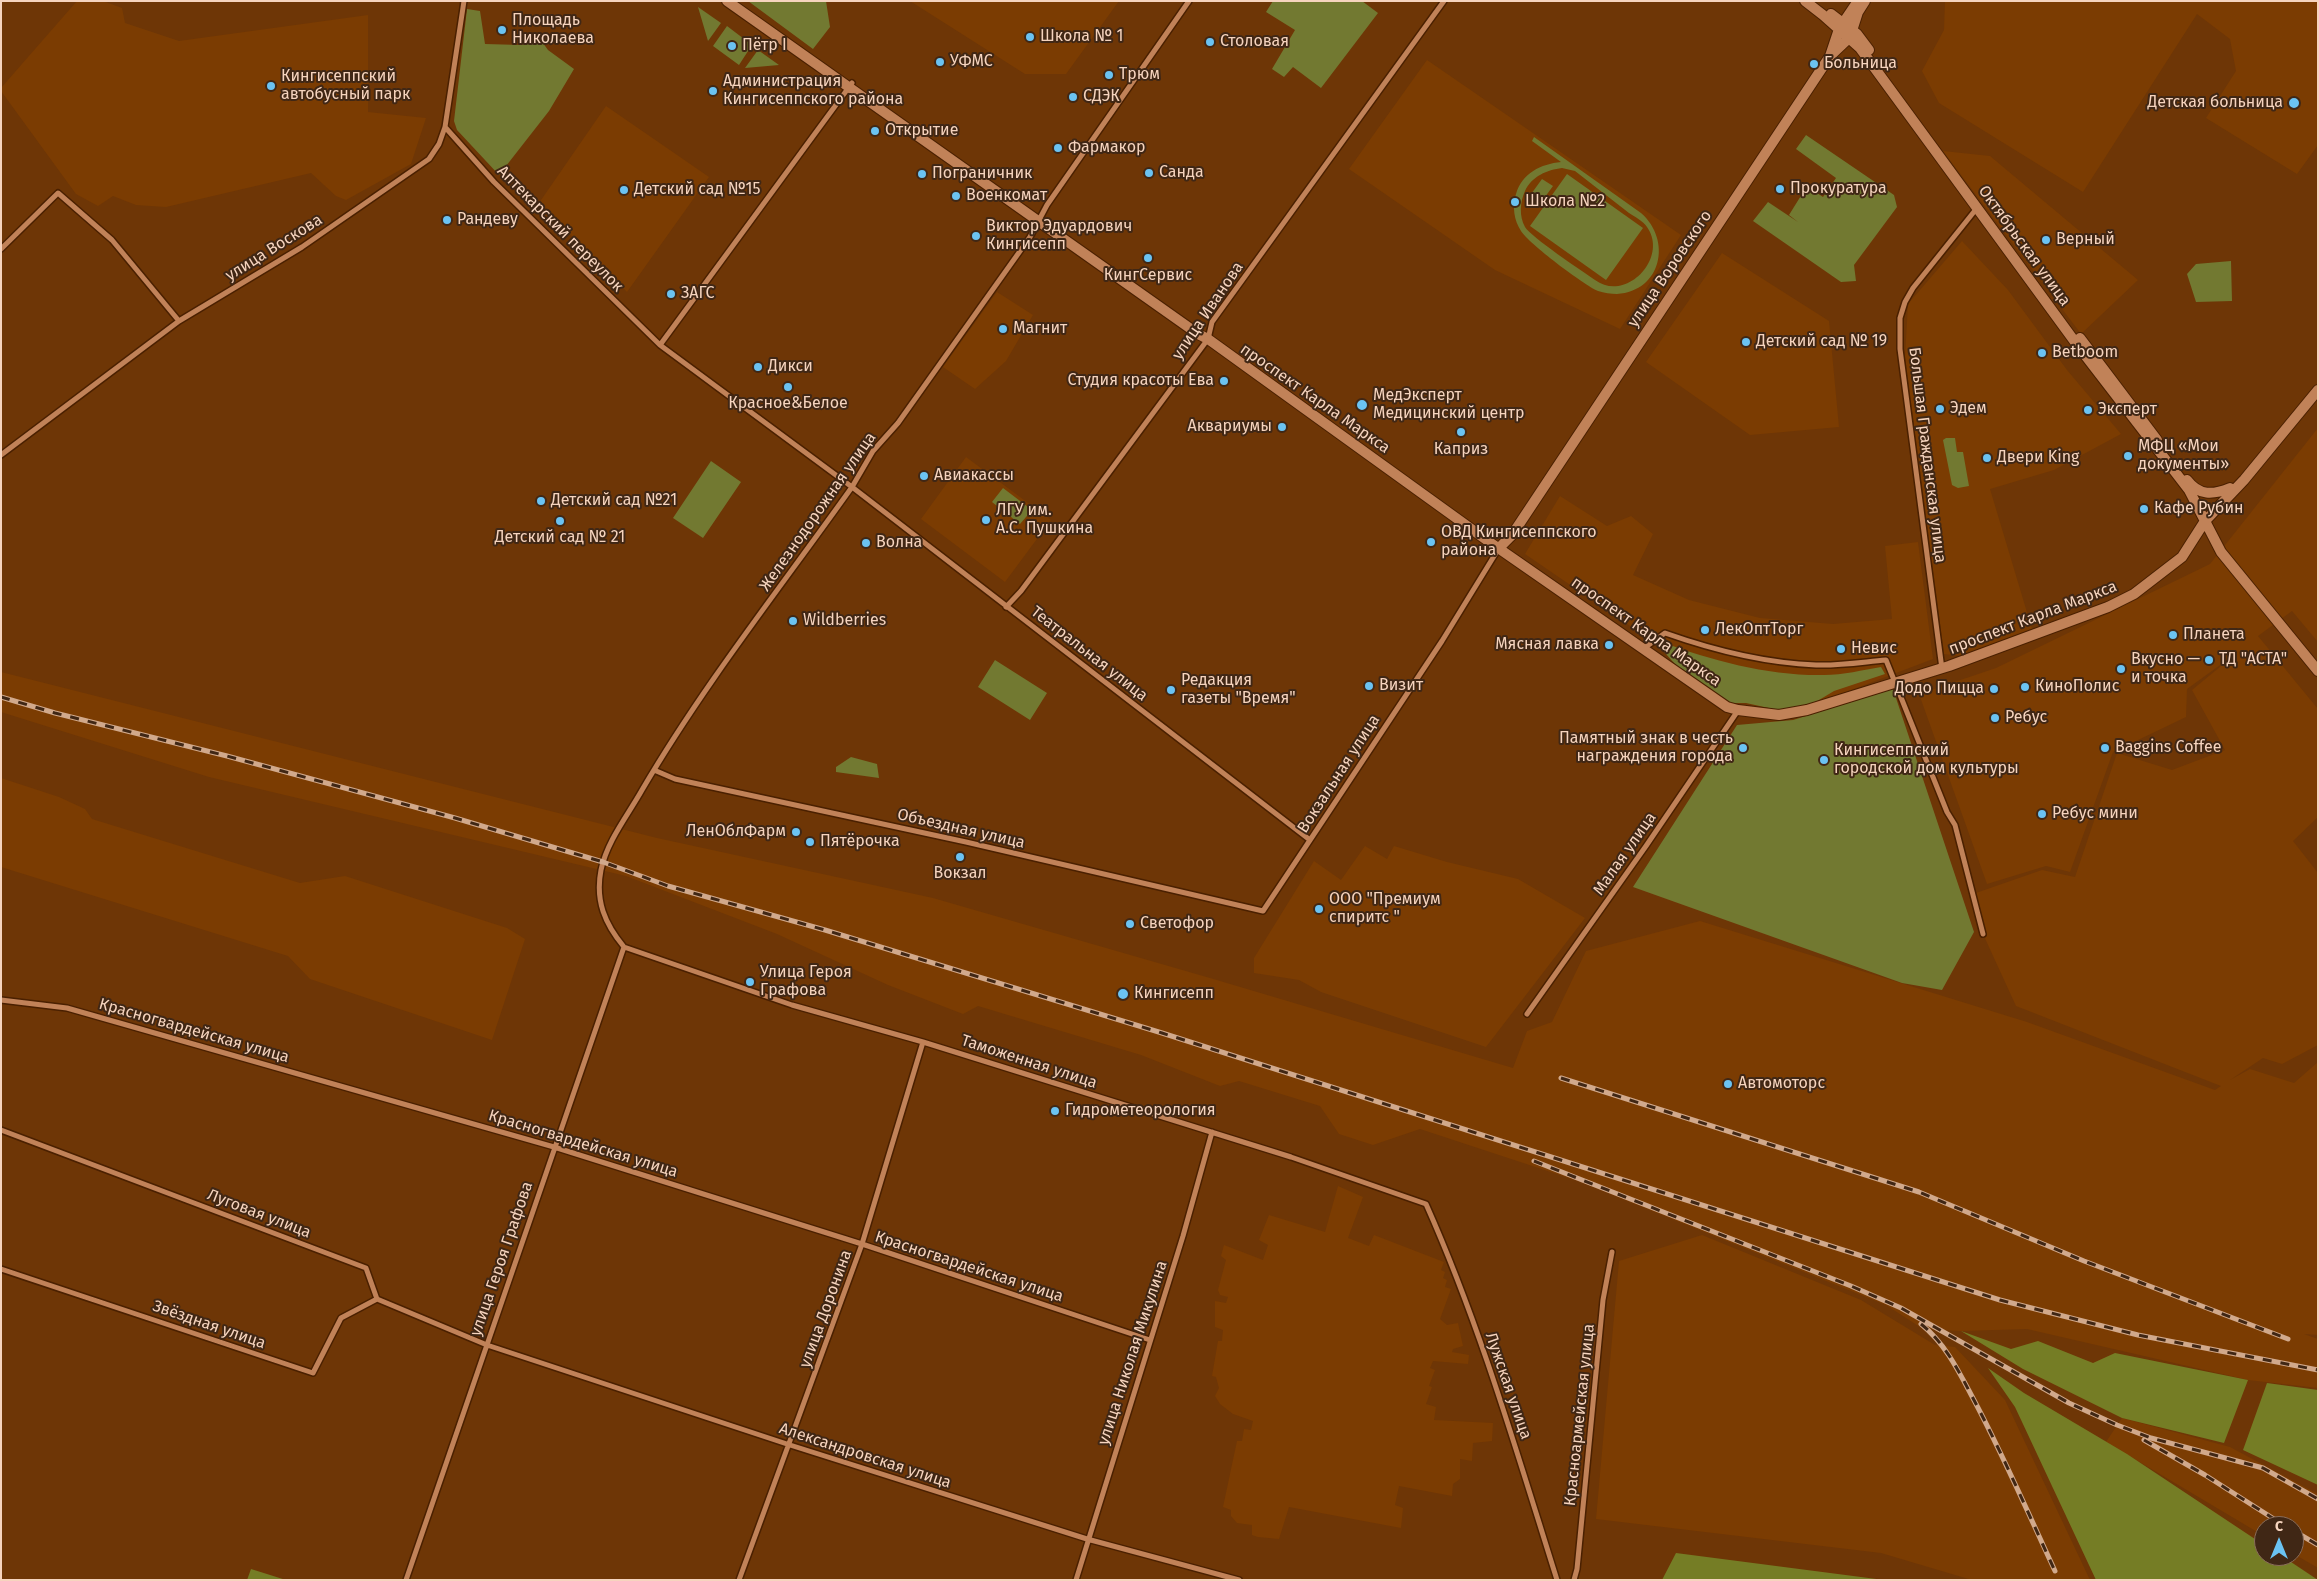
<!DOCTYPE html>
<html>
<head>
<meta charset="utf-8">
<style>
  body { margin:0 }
  #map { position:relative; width:2319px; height:1581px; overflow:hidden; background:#6e3606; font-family:"Fira Sans",sans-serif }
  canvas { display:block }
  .frame { position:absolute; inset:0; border:2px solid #f6d4be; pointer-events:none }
  .north { position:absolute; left:2254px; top:1516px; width:50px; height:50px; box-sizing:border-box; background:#402715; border:1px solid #896c59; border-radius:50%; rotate:0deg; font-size:14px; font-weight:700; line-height:20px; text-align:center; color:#f6d4be }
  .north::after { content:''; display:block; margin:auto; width:18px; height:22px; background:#6bc3f2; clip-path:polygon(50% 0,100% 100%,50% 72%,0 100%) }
</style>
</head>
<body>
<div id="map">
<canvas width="2319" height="1581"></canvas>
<div class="frame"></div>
<div class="north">С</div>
</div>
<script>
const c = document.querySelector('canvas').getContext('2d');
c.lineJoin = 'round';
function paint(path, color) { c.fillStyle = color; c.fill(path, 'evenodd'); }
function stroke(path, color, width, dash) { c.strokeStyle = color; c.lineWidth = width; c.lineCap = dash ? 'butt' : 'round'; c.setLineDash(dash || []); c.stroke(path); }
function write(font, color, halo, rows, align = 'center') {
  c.font = font + ' "Fira Sans",sans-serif'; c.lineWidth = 4; c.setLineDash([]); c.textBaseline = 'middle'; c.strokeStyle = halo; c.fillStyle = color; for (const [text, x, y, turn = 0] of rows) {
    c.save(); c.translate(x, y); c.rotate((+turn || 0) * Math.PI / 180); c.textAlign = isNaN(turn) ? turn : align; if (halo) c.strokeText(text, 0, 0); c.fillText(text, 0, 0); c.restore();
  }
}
const built = new Path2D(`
  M77,1h26l19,7 3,15 54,18 189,-26v97l58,6 -15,46 -65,36 -10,-4 -25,-23 -145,34 -30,-2 -23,-9 -15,10 -22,-12 -75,-103v-3z
  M910,1h209l-53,73h-41z
  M1945,1h373v144l-21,29 -91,-56 30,-47 -6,-32 -33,-25 -114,178 -144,-89 -17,-32 22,-41z
  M1427,60l254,175 -61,94 -125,-59 -146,-101z
  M606,106l103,71 -82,115 -88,-89z
  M1943,151l47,5 148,124 -57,54z
  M1962,241l46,49 59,80 54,64 -67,36 -64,19 42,140 -72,27 -16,-2 -39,-297 3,-53z
  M1722,253l107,68 10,106 -89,8 -104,-73z
  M997,292l36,23 -27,46 -31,28 -32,-22z
  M2318,428v214l-26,-31 -34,25 60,73v108l-25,24 25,32v172l-36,19 -19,-6 -33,22 20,-11 44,14 24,-21v273l-14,-1 14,5v49l-70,-8 -221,-51 -66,2 -38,-2 -37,-24 -308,-124 -158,-52 -47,16 -34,-11 -19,-28 -81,-25 -19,5 -79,-31 -163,-49 -15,8 -75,-29 -111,-51 -151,-58 -417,-99 -208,-65v-40l656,166 276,60 277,80 303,90 14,-37 25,-9 34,-71 114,-30 327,101 188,68 6,-4 -205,-80 -33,-72 -10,-40 69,-24 33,7 42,-124 55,17 53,-20 -33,-60 46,-38 -51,37 -1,28 -73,35 -43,120 -24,-6 -59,18 -68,-190 77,-26 214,-104z
  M966,457l85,63 -46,62 -84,-63z
  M1560,496l47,30 24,-10 22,18 -20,41 56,25 71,18 73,6 59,-5 -7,-73 33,-4 15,117 -124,47 -31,4 -32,-7h-17l-47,-31 -24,-27 -133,-91z
  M1,778l58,19 26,12 7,10 208,64 45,-7 162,52 18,11 -33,101 -182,-61 -22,-23 -287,-89z
  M1365,846l22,13 7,-13 53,16 71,17 67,39 -99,129 -165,-55 -22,-12 -45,-7v-15l60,-97 27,19z
  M1338,1186l25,11 -15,41 21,8 5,-11 70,27 -3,8 4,2 -2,6 4,2 -2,7 6,2 -11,30 7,6 11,-2 5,23 -10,3 -1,3 17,3 -1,9 -35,-3 -3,7 5,2 -6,16 3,1 -6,17 10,3 -2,13 59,3 -1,18 -19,2 -1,18 -12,-2v20l-7,5 -1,12 -53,-10 -4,19 8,3 -2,20 -112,-21 -10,32 -21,-2 -6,-2v-10l-15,-2 -6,-7v-6l-8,-3 14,-66h5l2,-12 7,1 2,-9 -20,-7 -13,-10 -5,-8 4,-8 -3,-11 -4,-1 6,-35h4l1,-11 -8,-3v-26l11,2 2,-6 -8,-2 -2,-5 8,-30 -5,-4 3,-11 39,15 5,-15 -9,-5 10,-25 56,17z
  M1702,1235l159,65 74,45 20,2 50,53 85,180h-118l-91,-27 -285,-34 23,-258z
  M2122,1418l108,29 88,47v74l-24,-14v-28h-30v10l-158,-94z`);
const green = new Path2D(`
  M748,1h78l4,26 -17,22z
  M1273,1h89l16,12 -57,75 -28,-21 -9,10 -12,-8 23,-39 -29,-18z
  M698,7l23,16 -13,18z
  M467,9l13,2 5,33 36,1 19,-6 8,11 26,19 -25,42 -50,64 -42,-45 -3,-9z
  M727,26l25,19 -13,20 -26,-19z
  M758,50l21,15 -34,3z
  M1806,135l88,60 3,12 -43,58 2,16 -15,1 -88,-61 15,-19 30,20 -9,-7 18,-29 16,11 13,-19 -40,-29z
  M1534,137l107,76c31,27 21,78 -24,81 -6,0 -13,-1 -19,-3 -14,-6 -70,-48 -77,-60 -7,-11 -9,-24 -5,-37 6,-21 25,-30 45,-32l-29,-21zM1562,168l13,3c18,14 36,28 54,42 6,4 14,8 18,14 22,31 -21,76 -52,53 -13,-9 -64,-43 -70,-53 -6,-11 -5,-25 0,-36 7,-15 22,-21 37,-23z
  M1567,174l76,54 -37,52 -76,-54z
  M1542,179l11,7 -16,22 -11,-7z
  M2231,261l1,40 -36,1 -9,-28 9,-10z
  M1946,438h9l2,14h6l6,34 -11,2 -6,-3 -9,-45z
  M711,461l30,21 -38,56 -30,-20z
  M1003,488l29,22 -12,14 -28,-22z
  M1662,642c51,19 107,34 162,33 19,0 39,-5 57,-8l4,7 -51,17 -25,15 -31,4 -32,-7h-17l-47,-31 -24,-27z
  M995,660l52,33 -17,27 -52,-33z
  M1893,689l81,243 -32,58 -40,-7 -269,-96 104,-162 56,-5z
  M851,757l26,7 2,14 -43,-6v-5z`);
const forest = new Path2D(`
  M1961,1331l50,18 27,-8 55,22 22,-10 133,27 -24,63 -102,-25 -99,-49z
  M1988,1368l36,25 103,61 137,91v11h18l36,24h-222l-81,-173z
  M2267,1383l51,7v95l-75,-35z
  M1676,1553l208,27h-222z
  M251,1569l35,11h-39z`);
const street = new Path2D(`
  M445,127l49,55 166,163 192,142 458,353
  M1,249l57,-56 54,47 67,81
  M660,345l192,-262
  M1,455l178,-134 123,-74 127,-88 10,-15 6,-17 19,-126
  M1006,607l15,-16 187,-252 4,-17 232,-321
  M1643,649l22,-16c48,17 100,30 151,32 23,1 47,-3 70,-5l61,152 8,13 28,109
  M1942,669l-42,-320v-31l5,-16 8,-14 64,-80
  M654,770l21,9 291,63 297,69 179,-270 57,-93
  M624,947l168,58 131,37 368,115 135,47c54,121 91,249 131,376
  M624,947c-19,-23 -29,-46 -23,-77 6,-29 27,-55 41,-80 62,-106 139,-203 210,-303l21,-36 25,-28 132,-186 17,-32 142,-204
  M1,1000l66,8 487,139 308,97 288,96
  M1527,1014l119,-168 93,-137
  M1,1130l365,138 11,31 110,46 303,100 297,94 152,41
  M1,1269l312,104 28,-55 36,-19
  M406,1580l218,-633
  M739,1580l123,-336 61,-202
  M1076,1580l107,-344 29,-104
  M1574,1580l3,-11 26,-269 9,-48`);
const secondary = new Path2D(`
  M727,1l471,333 10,5 280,202 239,166 11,3 41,5 28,-5 142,-44 159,-59 26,-13 48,-37 23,-36 39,-41 74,-90
  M1805,1l18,14 37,33 218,298 111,144 32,62 97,119
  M1831,14l26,20 12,16
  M1831,55l19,-18 8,-25 7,-11
  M2080,338l77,102
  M2187,480c12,16 26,15 43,8
  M1499,548l13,-13 318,-479 9,-27 19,-28`);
const rail = new Path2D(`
  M1,697l54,16 172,43 228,62 148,44 65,24 157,44 337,103 838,267 138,35 180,35
  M1561,1078l358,114 165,69 204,78
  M1534,1161l317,125 50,22 168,95 48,22 34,13 112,30 55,31
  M1921,1324c26,21 39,50 54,78 29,55 54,113 80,169
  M2144,1440l61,35 80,51
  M2294,1531l24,14`);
const markers = [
  [502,30,5,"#6bc3f2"],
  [1030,37,5,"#6bc3f2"],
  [1210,42,5,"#6bc3f2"],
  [732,46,5,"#6bc3f2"],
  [940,62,5,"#6bc3f2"],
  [1814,64,5,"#6bc3f2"],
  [1109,75,5,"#6bc3f2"],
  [271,86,5,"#6bc3f2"],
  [713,91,5,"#6bc3f2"],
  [1073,97,5,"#6bc3f2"],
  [2294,103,6,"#6bc3f2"],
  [875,131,5,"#6bc3f2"],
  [1058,148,5,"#6bc3f2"],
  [1149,173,5,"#6bc3f2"],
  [922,174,5,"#6bc3f2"],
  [1780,189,5,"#6bc3f2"],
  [624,190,5,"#6bc3f2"],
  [956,196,5,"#6bc3f2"],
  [1515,202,5,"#6bc3f2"],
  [447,220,5,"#6bc3f2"],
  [976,236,5,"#6bc3f2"],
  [2046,240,5,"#6bc3f2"],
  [1148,258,5,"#6bc3f2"],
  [671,294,5,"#6bc3f2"],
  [1003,329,5,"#6bc3f2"],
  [1746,342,5,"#6bc3f2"],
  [2042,353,5,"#6bc3f2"],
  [758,367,5,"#6bc3f2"],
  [1224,381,5,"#6bc3f2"],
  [788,387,5,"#6bc3f2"],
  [1362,405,6,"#6bc3f2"],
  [1940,409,5,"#6bc3f2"],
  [2088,410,5,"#6bc3f2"],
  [1282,427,5,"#6bc3f2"],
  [1461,432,5,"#6bc3f2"],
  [2128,456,5,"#6bc3f2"],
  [1987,458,5,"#6bc3f2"],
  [924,476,5,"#6bc3f2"],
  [541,501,5,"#6bc3f2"],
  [2144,509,5,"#6bc3f2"],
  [986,520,5,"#6bc3f2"],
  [560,521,5,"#6bc3f2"],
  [1431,542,5,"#6bc3f2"],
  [866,543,5,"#6bc3f2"],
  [793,621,5,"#6bc3f2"],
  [1705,630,5,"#6bc3f2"],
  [2173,635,5,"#6bc3f2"],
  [1609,645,5,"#6bc3f2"],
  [1841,649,5,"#6bc3f2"],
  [2209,660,5,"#6bc3f2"],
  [2121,669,5,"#6bc3f2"],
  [1369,686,5,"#6bc3f2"],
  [2025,687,5,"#6bc3f2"],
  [1994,689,5,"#6bc3f2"],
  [1171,690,5,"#6bc3f2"],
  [1995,718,5,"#6bc3f2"],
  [1743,748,5,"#6bc3f2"],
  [2105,748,5,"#6bc3f2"],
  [1824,760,5,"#6bc3f2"],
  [2042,814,5,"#6bc3f2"],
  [796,832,5,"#6bc3f2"],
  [810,842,5,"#6bc3f2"],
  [960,857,5,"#6bc3f2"],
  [1319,909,5,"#6bc3f2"],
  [1130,924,5,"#6bc3f2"],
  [750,982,5,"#6bc3f2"],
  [1123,994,6,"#6bc3f2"],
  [1728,1084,5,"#6bc3f2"],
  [1055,1111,5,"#6bc3f2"]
];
const poiNames = [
  ["Площадь",512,21],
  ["Николаева",512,39],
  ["Школа № 1",1040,37],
  ["Столовая",1220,42],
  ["Пётр I",742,46],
  ["УФМС",950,62],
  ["Больница",1824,64],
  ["Трюм",1119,75],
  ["Кингисеппский",281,77],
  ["автобусный парк",281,95],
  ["Администрация",723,82],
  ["Кингисеппского района",723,100],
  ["СДЭК",1083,97],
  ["Детская больница",2283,103,"right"],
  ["Открытие",885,131],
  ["Фармакор",1068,148],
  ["Санда",1159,173],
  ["Пограничник",932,174],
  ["Прокуратура",1790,189],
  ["Детский сад №15",634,190],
  ["Военкомат",966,196],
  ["Школа №2",1525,202],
  ["Рандеву",457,220],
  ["Виктор Эдуардович",986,227],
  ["Кингисепп",986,245],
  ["Верный",2056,240],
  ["КингСервис",1148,276,"center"],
  ["ЗАГС",681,294],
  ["Магнит",1013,329],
  ["Детский сад № 19",1756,342],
  ["Betboom",2052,353],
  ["Дикси",768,367],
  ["Студия красоты Ева",1214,381,"right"],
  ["МедЭксперт",1373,396],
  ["Медицинский центр",1373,414],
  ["Красное&Белое",788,404,"center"],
  ["Эдем",1950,409],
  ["Эксперт",2098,410],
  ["Аквариумы",1272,427,"right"],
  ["МФЦ «Мои",2138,447],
  ["документы»",2138,465],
  ["Каприз",1461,450,"center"],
  ["Двери King",1997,458],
  ["Авиакассы",934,476],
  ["Детский сад №21",551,501],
  ["Кафе Рубин",2154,509],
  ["ЛГУ им.",996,511],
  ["А.С. Пушкина",996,529],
  ["ОВД Кингисеппского",1441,533],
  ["района",1441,551],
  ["Детский сад № 21",560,538,"center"],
  ["Волна",876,543],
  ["Wildberries",803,621],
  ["ЛекОптТорг",1715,630],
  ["Планета",2183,635],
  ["Мясная лавка",1599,645,"right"],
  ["Невис",1851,649],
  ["Вкусно —",2131,660],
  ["и точка",2131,678],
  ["ТД \"АСТА\"",2219,660],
  ["Редакция",1181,681],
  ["газеты \"Время\"",1181,699],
  ["Визит",1379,686],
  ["КиноПолис",2035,687],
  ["Додо Пицца",1984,689,"right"],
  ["Ребус",2005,718],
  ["Памятный знак в честь",1733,739,"right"],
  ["награждения города",1733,757,"right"],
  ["Baggins Coffee",2115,748],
  ["Кингисеппский",1834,751],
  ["городской дом культуры",1834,769],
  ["Ребус мини",2052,814],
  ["ЛенОблФарм",786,832,"right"],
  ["Пятёрочка",820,842],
  ["Вокзал",960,874,"center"],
  ["ООО \"Премиум",1329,900],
  ["спиритс \"",1329,918],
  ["Светофор",1140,924],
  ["Улица Героя",760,973],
  ["Графова",760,991],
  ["Кингисепп",1134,994],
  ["Автомоторс",1738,1084],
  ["Гидрометеорология",1065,1111]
];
const streetNames = [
  ["Аптекарский переулок",560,229,45],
  ["Октябрьская улица",2024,246,54],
  ["улица Воскова",274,248,-32],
  ["улица Воровского",1670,269,-56],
  ["улица Иванова",1208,311,-56],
  ["проспект Карла Маркса",1315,399,35],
  ["Большая Гражданская улица",1927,455,83],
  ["Железнодорожная улица",818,512,-55],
  ["проспект Карла Маркса",2033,618,-21],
  ["проспект Карла Маркса",1646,632,35],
  ["Театральная улица",1089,654,38],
  ["Вокзальная улица",1339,774,-57],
  ["Объездная улица",961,829,13],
  ["Малая улица",1625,854,-55],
  ["Красногвардейская улица",194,1031,16],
  ["Таможенная улица",1029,1062,18],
  ["Красногвардейская улица",583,1144,17],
  ["Луговая улица",259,1214,21],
  ["улица Героя Графова",502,1259,-71],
  ["Красногвардейская улица",969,1267,18],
  ["улица Доронина",826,1309,-70],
  ["Звёздная улица",209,1325,19],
  ["улица Николая Микулина",1133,1353,-72],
  ["Лужская улица",1508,1386,71],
  ["Красноармейская улица",1580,1415,-84],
  ["Александровская улица",865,1456,18]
];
paint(built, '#7b3c02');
paint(green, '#727931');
paint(forest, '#757d25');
stroke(street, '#4a2000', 8);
stroke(secondary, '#4a2000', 12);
stroke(street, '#c18258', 5);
stroke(secondary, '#c18258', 10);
stroke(rail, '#d1a98c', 5);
stroke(rail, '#402715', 3, [9]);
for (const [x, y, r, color] of markers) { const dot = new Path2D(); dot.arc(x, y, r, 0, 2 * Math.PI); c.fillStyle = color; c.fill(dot); stroke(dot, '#402715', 2); }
write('16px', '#f6d4be', '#402715', poiNames, 'left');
write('16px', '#f6d4be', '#402715', streetNames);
</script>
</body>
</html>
